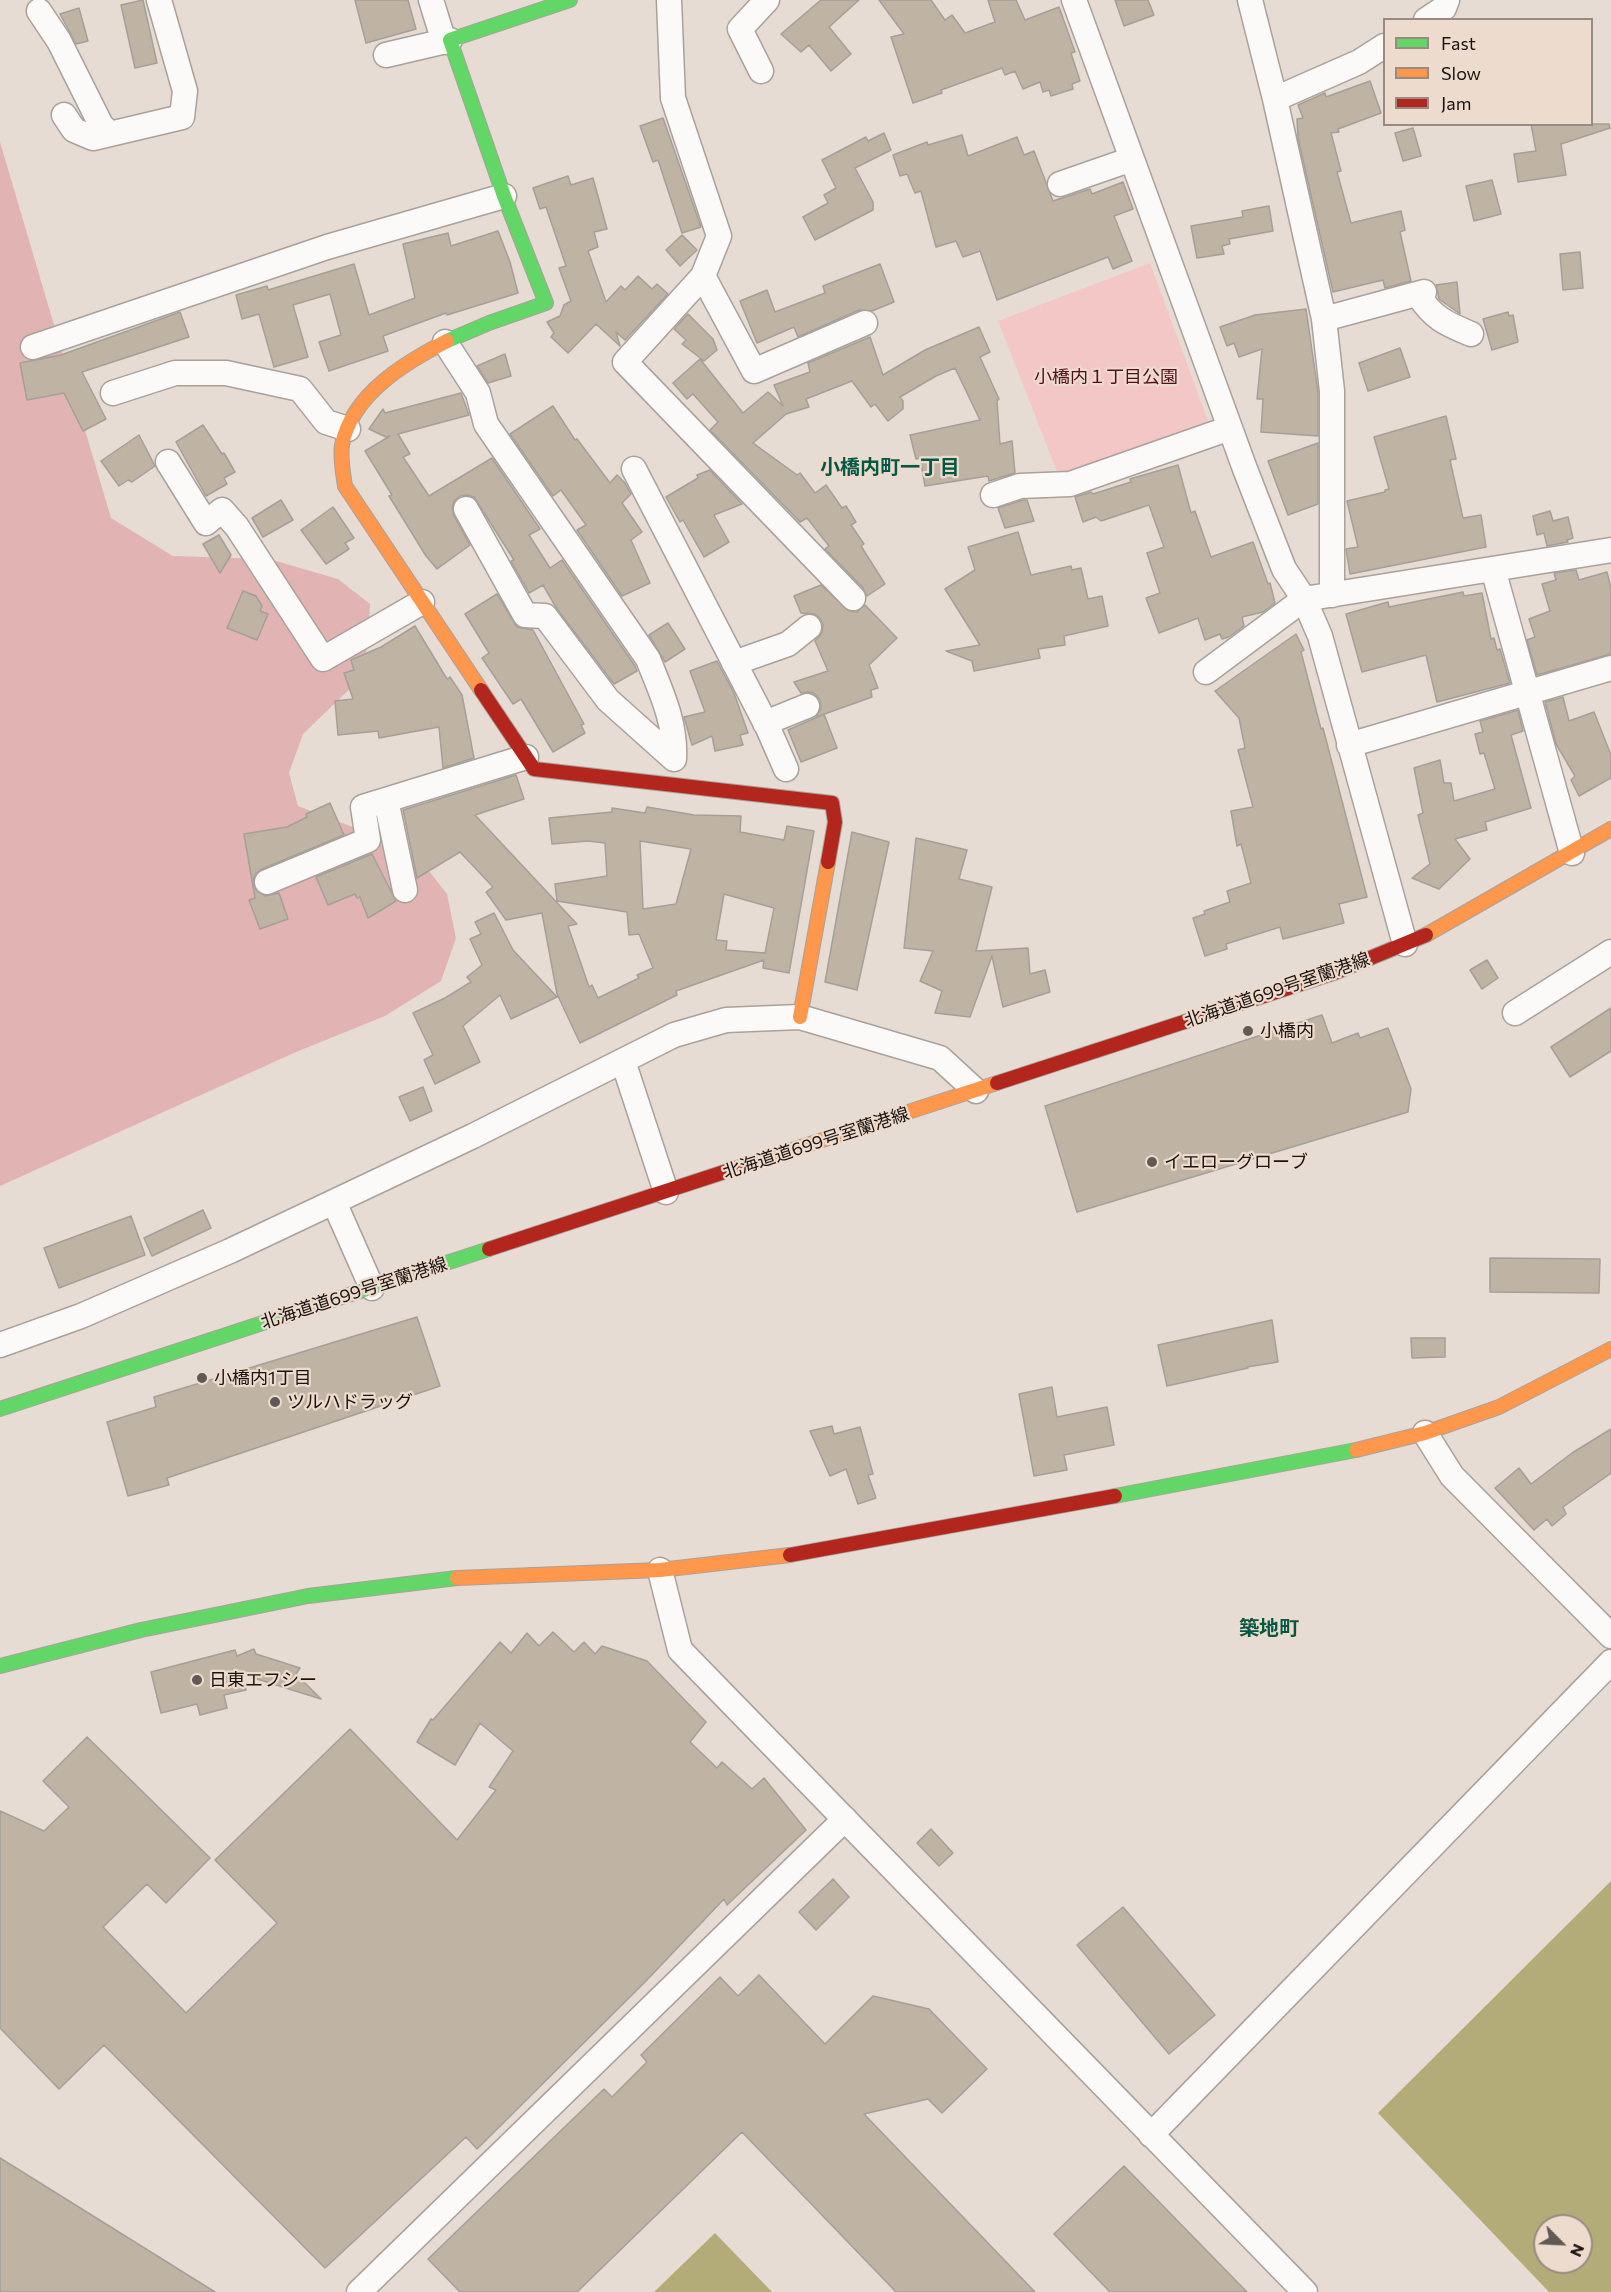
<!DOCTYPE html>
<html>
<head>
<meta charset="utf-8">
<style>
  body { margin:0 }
  #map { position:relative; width:1611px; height:2292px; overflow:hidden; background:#e6dcd4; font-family:Commissioner,sans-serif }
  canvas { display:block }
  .legend { position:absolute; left:1383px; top:18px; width:210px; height:108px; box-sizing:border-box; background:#eddbcd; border:2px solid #988b81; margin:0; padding:8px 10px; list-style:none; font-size:18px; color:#19120e }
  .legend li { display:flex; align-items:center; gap:12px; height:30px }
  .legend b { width:30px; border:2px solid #988b81 }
  .north { position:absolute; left:1533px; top:2214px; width:60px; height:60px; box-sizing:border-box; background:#eddbcd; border:2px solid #988b81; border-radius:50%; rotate:114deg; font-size:16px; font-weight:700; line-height:24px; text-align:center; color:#19120e }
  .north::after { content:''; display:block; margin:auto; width:21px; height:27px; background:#615953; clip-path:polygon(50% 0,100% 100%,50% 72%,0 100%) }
</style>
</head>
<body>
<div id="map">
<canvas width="1611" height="2292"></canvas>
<ul class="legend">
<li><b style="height:8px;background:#63d668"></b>Fast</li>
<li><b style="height:8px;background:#ff974d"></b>Slow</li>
<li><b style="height:8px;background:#b3261e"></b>Jam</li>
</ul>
<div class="north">N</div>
</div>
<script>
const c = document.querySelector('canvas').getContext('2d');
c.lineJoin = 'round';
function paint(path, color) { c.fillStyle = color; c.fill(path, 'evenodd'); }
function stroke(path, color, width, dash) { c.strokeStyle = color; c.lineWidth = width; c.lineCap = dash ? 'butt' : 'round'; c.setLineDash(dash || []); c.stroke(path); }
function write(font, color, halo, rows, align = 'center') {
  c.font = font + ' Commissioner,"Noto Sans JP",sans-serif'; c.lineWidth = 4.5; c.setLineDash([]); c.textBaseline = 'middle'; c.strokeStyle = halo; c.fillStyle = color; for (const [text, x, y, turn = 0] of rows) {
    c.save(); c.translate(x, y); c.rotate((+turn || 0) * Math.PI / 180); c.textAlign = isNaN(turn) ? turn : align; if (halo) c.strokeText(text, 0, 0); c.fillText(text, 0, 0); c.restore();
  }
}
const green = new Path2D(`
  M1150,263l60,163 -150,53 -62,-158z`);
const forest = new Path2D(`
  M0,142l111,376 62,38 96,3 69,20 32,25 -2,40 -8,35 -57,55 -14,39 9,33 73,28 51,28 25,32 9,44 -15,43 -56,35 -89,36 -296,134z`);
const water = new Path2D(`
  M1611,1881v411h-62l-171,-179zM1545,2226h36v36h-36z
  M715,2233l57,59h-118z`);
const building = new Path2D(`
  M143,0l14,63 -22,5 -14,-63z
  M355,0h53l8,29 -50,14z
  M821,0h38l-30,27 22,27 -20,17 -22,-26 -8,7 -20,-18z
  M879,0h52l14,20 7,-5 13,18 30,-11 -7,-22h28l9,20 34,-13 16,45 -4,1 9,28 -8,3 1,5 -22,7 -2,-6 -6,2 -3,-10 -17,7 -8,-18 -10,4 -3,-7 -61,22 1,3 -29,10 -22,-66 13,-3z
  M1115,0h33l6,15 -30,11z
  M79,8l9,33 -12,3 -16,-30z
  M1370,81l11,32 -43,16 1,3 -8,1 10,38 -4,1 14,51 50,-12 4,19 -5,2 11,49 -26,7 -2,-8 -50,12 -35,-154 -1,-19 6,-1 -5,-13 27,-12 1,4z
  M663,118l38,109 -19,6 -24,-73 -5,2 -13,-36z
  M1531,124h78l1,4 -49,16 5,31 -48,7 -4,-28 22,-3z
  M1413,128l8,28 -18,5 -8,-28z
  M884,133l7,17 -36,18 18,34v8l-58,30 -12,-23 25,-14 -4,-8 12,-7 -14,-28 44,-23 2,4z
  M962,135l6,21 49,-19 7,18 10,-4 19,50 37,-12 2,5 31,-12 10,27 -19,7 18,45 -19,8 -5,-12 -111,43 -17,-49 -17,6 -7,-16 -20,6 -15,-56 -6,2 -8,-19 -7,2 -7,-21 34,-13 1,3z
  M568,176l3,9 22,-7 14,51 -13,3 4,15 -10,4 18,51 15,-16 4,4 13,-14 14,13 5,-5 11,10 -43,46 -9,-8 4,14 -24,-22 -28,29 -17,-16 3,-4 -7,-11 13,-6 4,-11 7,-4 -12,-33 7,-2 -20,-59 -6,2 -7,-21z
  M1492,180l9,34 -27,7 -8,-35z
  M1269,206l4,25 -44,8 1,5 -8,2 2,8 -27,4 -6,-32 52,-9 -1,-6z
  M498,231l12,31 8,31 -71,22 -1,-2 -63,23 5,15 -59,20 -10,-29 22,-7 -11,-41 -37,11 15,52 -34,10 -15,-53 -17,5 -6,-24 31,-9 1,4 86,-26 15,51 46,-17 -12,-54 45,-11 3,13z
  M682,235l15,15 -17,16 -14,-16z
  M1580,252l3,36 -20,2 -3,-36z
  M880,264l14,38 -22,9 -13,-1 -61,27 -4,-10 -37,16 -17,-42 27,-11 8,22 50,-19 -2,-7z
  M1457,282l3,32 -21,-15 -3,-14z
  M1306,309l12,83v44l-57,-4 2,-33h-6l5,-50 -23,8 -5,-14 -7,3 -7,-19 35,-12z
  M180,312l9,25 -107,35 24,47 -23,12 -19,-38 -37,7 -7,-37 41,-8z
  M1508,312l1,4 4,-1 5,27 -26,8 -9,-31z
  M688,314l25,25 4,11 -13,11 -22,-17 4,-4 -12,-11z
  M979,327l11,25 -10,5 19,42 -2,2 3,43 12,-3 3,32 -26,8 -1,-5 -63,10 -5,-28 -4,1 -6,-24 70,-15 -25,-52 -19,8 -36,21 3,4v8l-15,12 -13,-17 -4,3 -19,-26 -46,18 3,8 -23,7 -33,29 44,32 3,-2 15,20 11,-8 16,23 4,-2 10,16 -5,3 13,19 -3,2 24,38 -18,12 -4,-8 -38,-39 4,-3 -22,-28 -7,4 -90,-92 8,-8 -25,-28 -6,5 -14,-16 27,-24 43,54 25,-21 15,14 -9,-21 36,-13 -2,-9 62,-26 13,38 42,-25z
  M1400,348l10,29 -42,14 -9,-28z
  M505,354l6,22 -23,7 -11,-17z
  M461,393l8,22 -71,19 12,20 -7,3 26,39 63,-38 48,71 -11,6 21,33 12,-8 73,106 2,5 -23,13 -57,-75 -14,-24 -14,8 -18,-32 3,-1 -40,-63 -7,-2 -7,1 -6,5 -2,7 2,8 16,29 -33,24 -11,-13 -37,-60 3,-1 -27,-44 25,-15 -4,1 -17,-8 14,-20 2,4z
  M553,406l22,34 2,-1 33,44 7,-8 8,8 6,11 -9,9 20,29 -11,8 19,43 -28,13 -45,-66 9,-5 -25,-35 -8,6 -43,-62z
  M1446,416l10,43 -6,1 13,58 18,-3 5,32 -136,27 -4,-25 12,-2 -11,-46 38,-9v-2l4,-1 -15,-52z
  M203,425l19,29 2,-1 11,19 -11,6 3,6 -21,12 -30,-54z
  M139,435l16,31 -23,16 -4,-2 -9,6 -18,-25z
  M1318,443v61l-30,11 -20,-54z
  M1178,465l13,48 4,-2 16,46 42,-15 15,42 2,-1 5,20 -12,9 -21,5 2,9 -15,11 -7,2 -2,-5 -15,6 -7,-22 -39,15 -13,-35 14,-5 -13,-40 17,-6 -15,-42 -48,16 -5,-4 -13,5 -8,-25 16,-5 2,2 38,-12 -1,-3z
  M710,470l32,34 -28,11 15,27 -25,15 -21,-37 -3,2 -14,-25 32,-19 -1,-3z
  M281,500l12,20 -30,17 -11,-19z
  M1023,500h4l7,21 -29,7 -7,-20z
  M333,507l21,31 -9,5 4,6 -23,15 -25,-34z
  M1550,511l3,10 15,-4 5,21 -6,2 1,2 -21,4 -3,-13 -7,2 -4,-19z
  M1018,532l13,43 40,-9 1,4 9,-2 7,31 14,-3 6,30 -44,10 1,9 -27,4 2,9 -66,13 -2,-10 -26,-10 34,-6 -35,-56 30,-19 -7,-23z
  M219,535l12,20 -11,18 -17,-29z
  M1576,570l3,10 28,-8 4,16v66l-74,21 -10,-35 8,-3 -6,-18 21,-8 -8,-27 14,-4 -2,-7z
  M821,585l28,26 8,1 8,-7 32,33 -28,27 9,23 -7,2 1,7 -56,20 5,-8 -1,-9 -5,-6 -5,-2 -9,1 -7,-11 34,-11 -13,-30 7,-8 1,-9 -3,-6 -5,-4 -14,-1 -7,-17z
  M243,591l13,5 6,10 -2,5 8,3 -11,26 -30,-12z
  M1463,592l1,4 18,-3 9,46 3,-1 3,12 3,-1 10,34 -73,19 -11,-47 -64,17 -16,-58 42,-12 1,5z
  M497,594l20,33 16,3 51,94 -3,1 4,8 -32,19 -32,-53 -8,5 -31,-46 7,-5 -24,-39z
  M668,623l17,26 -20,13 -16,-27z
  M415,626l32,53 3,-2 12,18 12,63 -31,10 -4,-41 -60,11 -1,-7 -40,4 -3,-34 18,-2 -9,-26 10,-3 -3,-10 30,-13z
  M1296,634l8,16 -3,2 20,77 2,-1 44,169 -28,7 5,19 -61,16 -3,-12 -54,17 1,5 -22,7 -12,-38 12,-4 -1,-3 26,-9 -3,-11 24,-8 -10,-39 -4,2 -6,-35 22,-4 -15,-57 7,-2 -6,-30 -24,-27z
  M717,661l17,32 14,40 -8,2 3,10 -28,6 -3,-15 -20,9 -8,-28 21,-5 -15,-41z
  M1563,697l6,24 25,-9 17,43v23l-32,18 -8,-16 4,-4 -19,-32 -11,-42z
  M1518,710l5,21 -12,4 20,73 -46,14 2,8 -32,9 15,20 -31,30 -27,-11 18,-14 -12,-49 5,-2 -9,-45 26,-8 4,23h7l3,18 41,-12 -11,-36 -4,1 -5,-20 8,-2 -3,-11z
  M824,714l13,34 -36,14 -13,-32z
  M516,775l8,24 -49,16 102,109 -9,2 21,61 3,-2 6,13 41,-20 -2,-3 16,-7 -14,-34 -10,1 -2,-23 -70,-11 -2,-17 52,-8 -2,-33 -17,-2 -36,3 -3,-26 63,-6v-4l33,5 2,-6 47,8 47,1 -1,16 44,8 3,-14 27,5 -25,142 -26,-5 1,-8 -88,31 1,4 -97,48 -23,-49 -15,-81 -36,7 -20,-28 7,-5 -33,-35 -43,26 -14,-68zM640,841l51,8 -15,55 -33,5zM724,894l50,14 -9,45 -39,-3 1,-9 -11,-1z
  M330,803l14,32 -82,34 -7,5 -2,7 1,7 11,8 14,-3 9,26 -28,10 -11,-29 6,-2 -11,-64 43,-7 20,-10 -1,-3z
  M852,832l37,10 -32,148 -32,-8z
  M916,838l51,12 -8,29 33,8 -16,64 52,-3 2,26 15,-4 5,22 -47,15 -11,-51 -22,61 -35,-4 7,-22 -22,-10 13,-30 -29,-3z
  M372,854l24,47 -28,17 -8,-21 -3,1 -2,-4 -27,11 -12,-28z
  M494,913l19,37 44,47 -46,22 -11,-24 -37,31 17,36 -45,22 -11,-24 9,-5 -20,-42 32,-15 26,-16 -4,-5 15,-12 -12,-26 11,-5 -6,-12z
  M1487,960l11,18 -16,11 -12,-19z
  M1611,1008v43l-41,26 -19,-30z
  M1322,1015l10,28 26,-10 2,5 28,-10 23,61 -3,23 -331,100 -32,-106z
  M423,1087l9,24 -22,10 -11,-24z
  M203,1210l8,18 -59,28 -8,-18z
  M131,1216l14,39 -86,33 -15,-40z
  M1490,1258l110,1 -1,34 -109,-1z
  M417,1317l23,69 -273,92 2,7 -41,11 -21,-74 49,-15 -2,-10z
  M1272,1320l6,42 -31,5 1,1 -81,18 -9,-41z
  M1411,1338h34v19l-33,1z
  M1052,1387l5,30 50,-10 7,38 -50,10 3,15 -33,6 -15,-82z
  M832,1426l2,8 26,-7 13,47 -5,1 8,23 -18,6 -12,-35 -16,7 -20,-45z
  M1611,1429v44l-48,34 3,7 -14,12 -5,-7 -13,11 -39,-42 24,-20 12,16 41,-31z
  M553,1632l21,20 10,-10 11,12 7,-8 45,15 59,61 -16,20 27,26 5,-6 30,27 12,-11 42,52 -79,75 -3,-6 -79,83 -168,167 -11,-12 -141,131 -221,-223 -45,44 -59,-61v-217l44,20 25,-24 -26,-26 44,-44 123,121 -44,45 -19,-19 -44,43 83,86 91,-90 -62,-63 135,-131 107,111 39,-50 -7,-3 24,-36 -33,-28 -25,42 -38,-23 14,-23 2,1 67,-78 11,11 16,-20 12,13z
  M254,1649l2,5 44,14 -4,6 25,25 -80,-25 5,16 -22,5 3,13 -27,7 -3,-11 -36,9 -10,-41 84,-22 2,6z
  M931,1829l22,24 -14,13 -22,-23z
  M833,1879l16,18 -33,33 -17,-18z
  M1123,1907l92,108 -46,39 -92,-109z
  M759,1975l66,69 48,-48 56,13 58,60 -45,44 -14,-14 -64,15 171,178h-139l-154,-160 -165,160h-117l-32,-33 176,-170 8,8 35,-35 -6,-7 79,-78 18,19z
  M0,2158l215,134h-215z
  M1124,2166l123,126h-137l-56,-58z`);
const street = new Path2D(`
  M431,0l13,42
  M669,0l4,98 46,138 -16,40 -78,86 228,236
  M1074,0l171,469 39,100 20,30 16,37 85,308
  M1250,0l25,99 49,220 8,72v204
  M39,11l20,30 42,84 9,9
  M1426,20l18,-12 3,-8
  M386,55l64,-15
  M761,71l-21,-42 27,-29
  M1275,99l84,-37 25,-16
  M64,115l10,15 19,8 89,-21 3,-26 -26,-91
  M1060,184l72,-25
  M703,276l51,95 111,-48
  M1418,294c14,24 29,30 53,40
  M1324,319l100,-27
  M445,342l33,51 8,31 162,235c13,33 28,63 26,100
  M33,347l294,-100 177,-51
  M113,393l62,-20h51l74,16 26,33 22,7
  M168,462l38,61 16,-13 15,17 86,132 99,-57
  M634,469l134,259 18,41
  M993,495l27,-9 50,-2 160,-56
  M466,509l59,106 20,1 63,84 66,59
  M1493,569l79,284
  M734,663l54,-19 21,-17
  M1206,672l98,-73 307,-49
  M765,723l42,-17
  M1349,745l262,-77
  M386,800l19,90
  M267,882l101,-42 -5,-33 163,-50
  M1515,1013l96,-61
  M623,1061l43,131
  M334,1202l38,86
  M0,1345l81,-29 149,-65 243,-115 201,-101 52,-15 74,-3 140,41 36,33
  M1425,1433l27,43 159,160
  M660,1570l20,80 625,642
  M1151,2135l460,-473
  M359,2292l486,-473`);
const fast = new Path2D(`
  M447,341l42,-18 57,-20 -42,-107 -54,-156 120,-40
  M0,1409l489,-160
  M1115,1496l241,-46
  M0,1666l141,-36 167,-34 149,-18`);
const slow = new Path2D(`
  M447,341c-41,21 -95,53 -105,104 -2,13 1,27 3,41l136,204
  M1426,935l185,-106
  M800,1017l28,-155
  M767,1158l230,-75
  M1356,1450l69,-17 74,-26 112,-58
  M457,1578l203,-8 130,-15`);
const jam = new Path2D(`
  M481,690l53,79 298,34 3,19 -7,40
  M997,1083l337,-110 92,-38
  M489,1249l278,-91
  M790,1555l325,-59`);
const markers = [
  [1248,1031,6,"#615953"],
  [1152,1162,6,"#615953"],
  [202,1378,6,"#615953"],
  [275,1402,6,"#615953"],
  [197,1680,6,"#615953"]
];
const parkNames = [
  ["小橋内１丁目公園",1106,377]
];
const streetNames = [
  ["北海道道699号室蘭港線",1277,990,-19],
  ["北海道道699号室蘭港線",816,1143,-18],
  ["北海道道699号室蘭港線",354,1293,-18]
];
const poiNames = [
  ["小橋内",1260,1031],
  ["イエローグローブ",1164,1162],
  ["小橋内1丁目",214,1378],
  ["ツルハドラッグ",287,1402],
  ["日東エフシー",209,1680]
];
const neighbourhoodNames = [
  ["小橋内町一丁目",890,467],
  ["築地町",1269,1628]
];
paint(green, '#f3c7c6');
paint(forest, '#e2b3b3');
paint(water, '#b4ac78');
paint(building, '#bfb4a4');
stroke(building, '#a59f98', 1.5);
stroke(street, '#a9a19b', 27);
stroke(fast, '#a9a19b', 16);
stroke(slow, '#a9a19b', 16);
stroke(jam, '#a9a19b', 16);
stroke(street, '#fbfaf9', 24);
stroke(fast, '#63d668', 14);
stroke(slow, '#ff974d', 14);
stroke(jam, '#b3261e', 14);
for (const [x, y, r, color] of markers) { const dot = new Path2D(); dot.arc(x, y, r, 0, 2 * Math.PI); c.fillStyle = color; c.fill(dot); stroke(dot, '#eddbcd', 2); }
write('18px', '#530e1d', '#eddbcd', parkNames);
write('18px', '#19120e', '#eddbcd', streetNames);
write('18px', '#19120e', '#eddbcd', poiNames, 'left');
write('bold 20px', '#005844', '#eddbcd', neighbourhoodNames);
</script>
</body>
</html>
